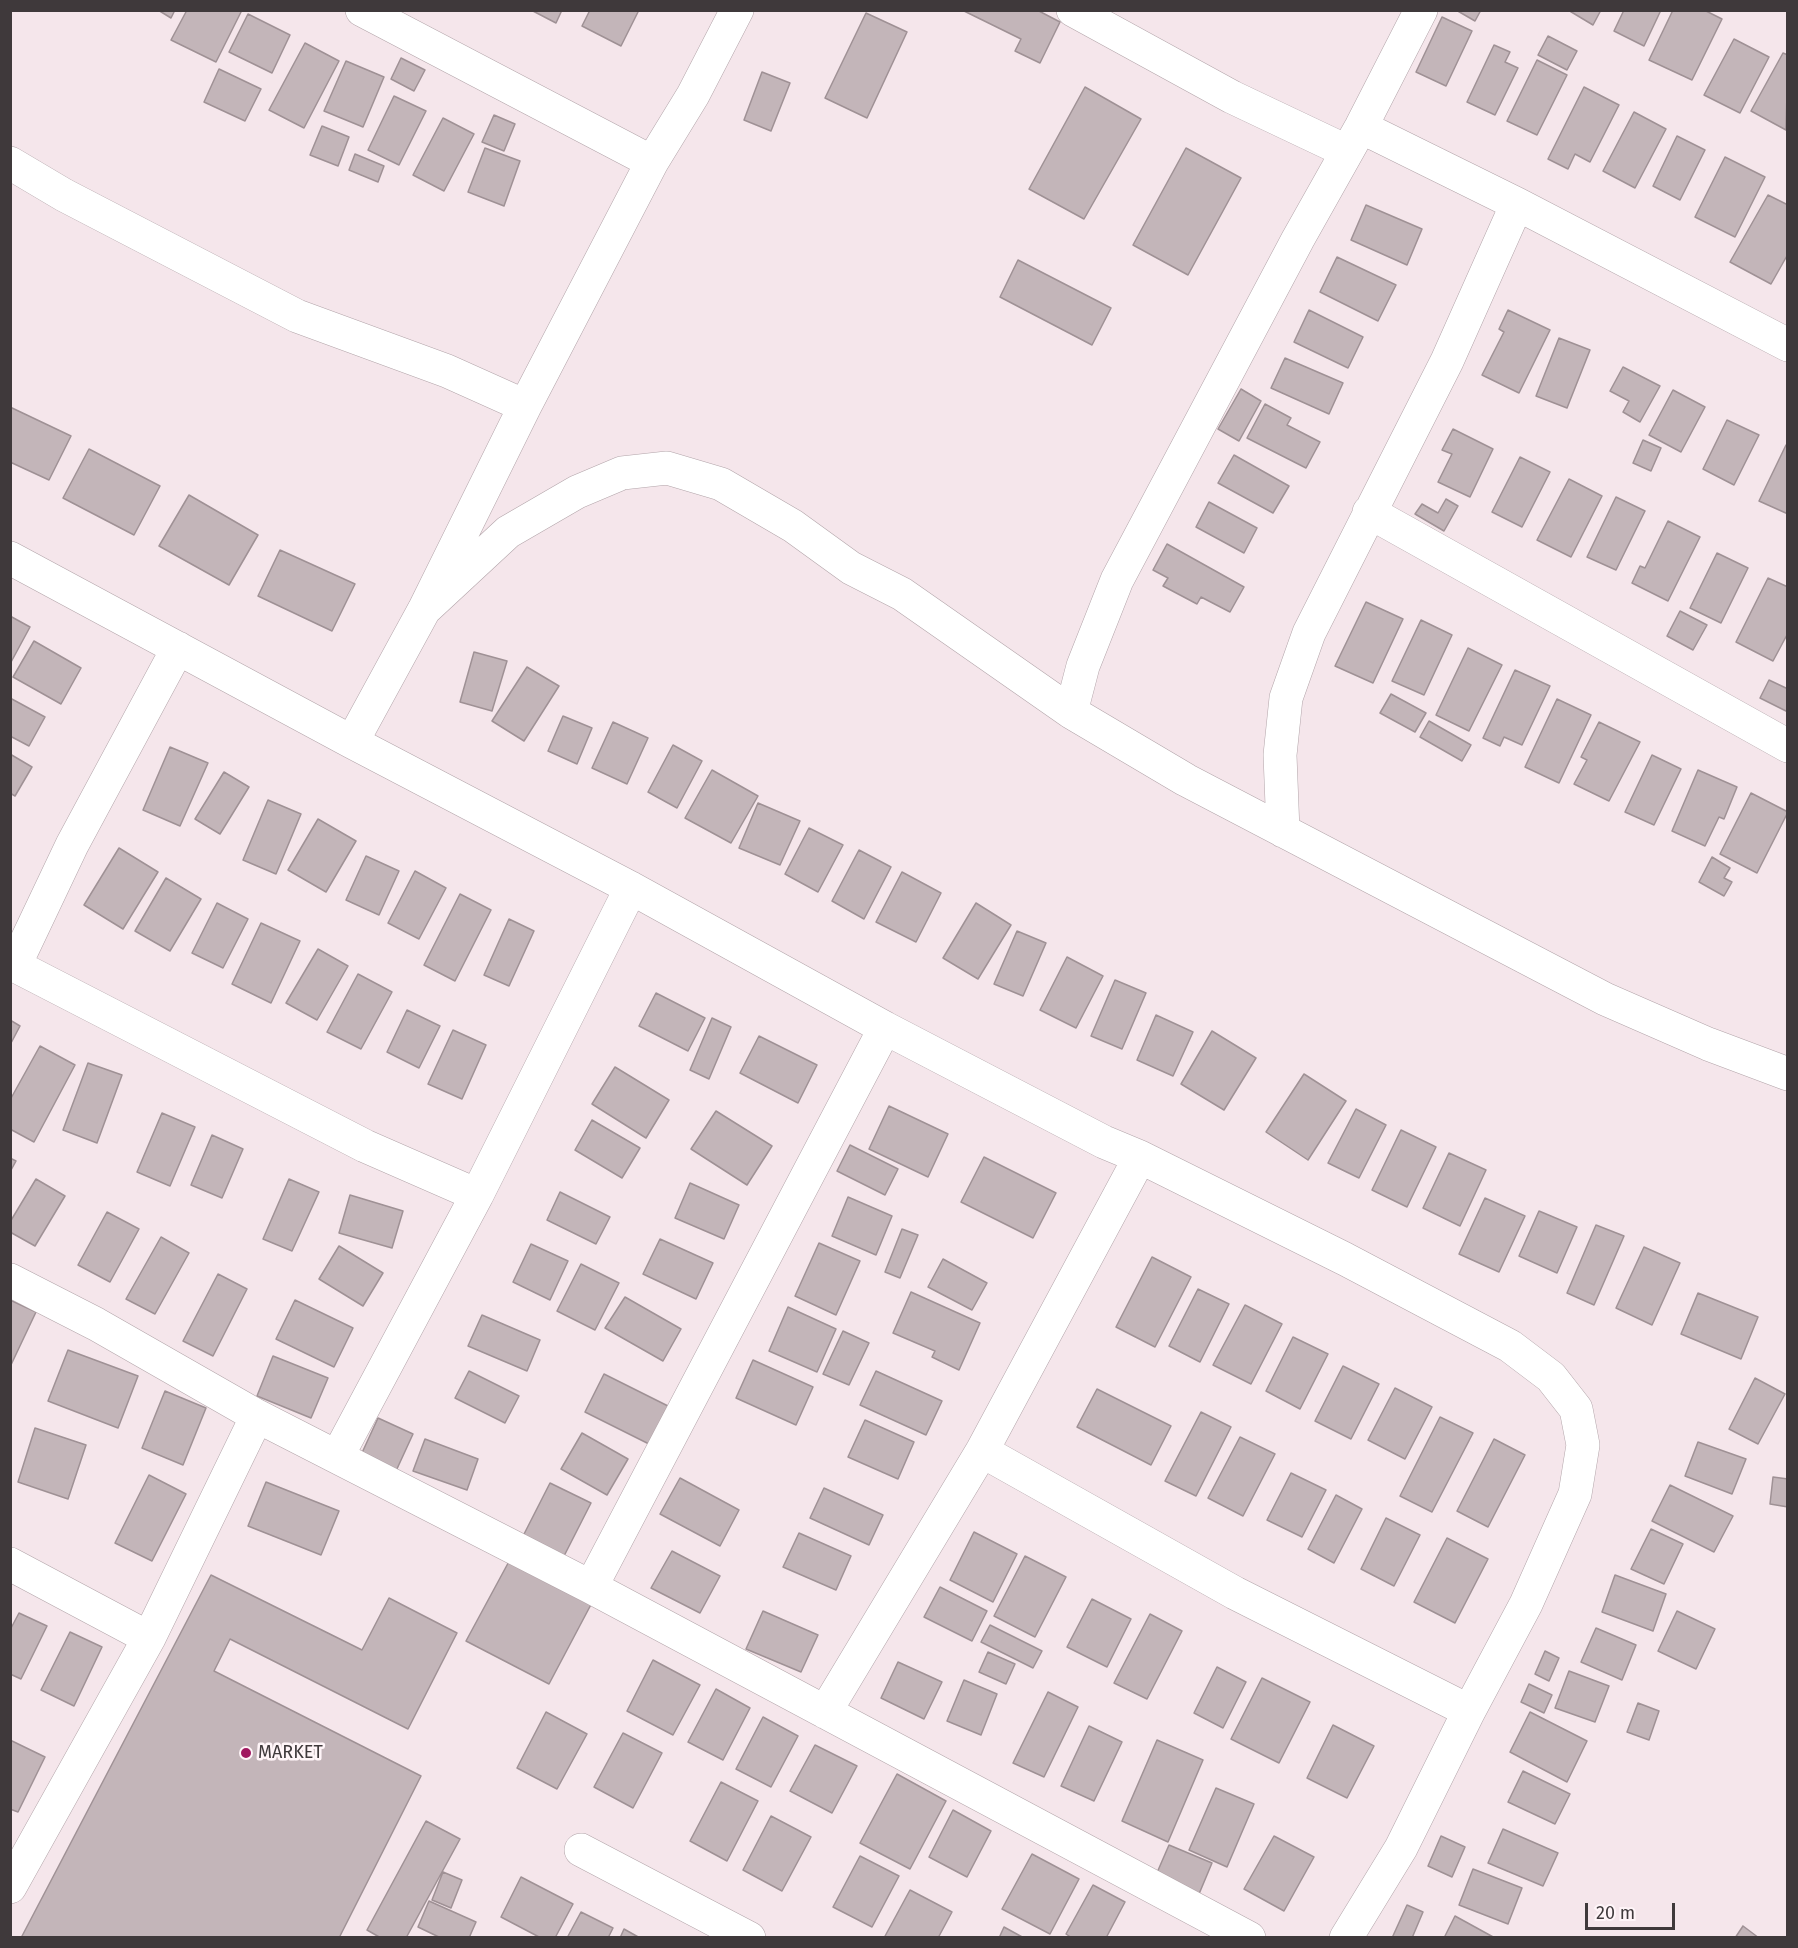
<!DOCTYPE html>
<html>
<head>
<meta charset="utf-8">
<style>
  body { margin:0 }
  #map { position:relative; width:1798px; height:1948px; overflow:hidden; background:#f5e6eb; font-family:"Fira Sans",sans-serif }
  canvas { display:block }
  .frame { position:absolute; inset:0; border:12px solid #3f393b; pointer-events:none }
  .scale { position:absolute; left:1585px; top:1903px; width:90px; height:27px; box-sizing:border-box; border:3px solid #3f393b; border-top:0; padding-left:8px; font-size:18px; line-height:21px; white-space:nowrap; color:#3f393b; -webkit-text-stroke:4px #fff5f8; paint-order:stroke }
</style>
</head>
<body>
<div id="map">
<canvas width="1798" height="1948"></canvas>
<div class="frame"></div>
<div class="scale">20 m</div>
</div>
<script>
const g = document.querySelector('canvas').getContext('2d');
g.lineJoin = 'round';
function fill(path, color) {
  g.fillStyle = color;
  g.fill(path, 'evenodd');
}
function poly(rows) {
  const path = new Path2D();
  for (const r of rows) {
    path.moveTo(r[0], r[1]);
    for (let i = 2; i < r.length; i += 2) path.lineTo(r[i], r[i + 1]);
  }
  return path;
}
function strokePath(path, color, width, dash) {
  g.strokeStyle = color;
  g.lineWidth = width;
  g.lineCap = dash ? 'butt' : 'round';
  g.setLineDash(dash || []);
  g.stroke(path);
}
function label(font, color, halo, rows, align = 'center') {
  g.font = font + ' "Fira Sans",sans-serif';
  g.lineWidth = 5;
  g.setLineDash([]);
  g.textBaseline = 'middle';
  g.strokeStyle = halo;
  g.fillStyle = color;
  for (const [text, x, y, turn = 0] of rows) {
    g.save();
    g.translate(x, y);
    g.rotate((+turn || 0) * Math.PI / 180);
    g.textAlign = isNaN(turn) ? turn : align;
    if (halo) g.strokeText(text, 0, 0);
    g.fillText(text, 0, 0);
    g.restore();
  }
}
const building = poly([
  [158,10,175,10,171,18,158,10],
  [187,10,242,10,216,62,171,40,187,10],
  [531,10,562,10,556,23,531,10],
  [590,10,639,10,621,46,582,26,590,10],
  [962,10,1037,10,1060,22,1040,63,1015,51,1021,39,962,10],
  [1456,10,1481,10,1475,21,1456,10],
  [1568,10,1601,10,1593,25,1568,10],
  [1624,10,1661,10,1644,46,1614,31,1624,10],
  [1673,10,1704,10,1722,19,1692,80,1649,60,1673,10],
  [866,13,907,32,867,118,825,98,866,13],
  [248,14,290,35,272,73,229,52,248,14],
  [1442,17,1472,31,1446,86,1416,72,1442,17],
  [1548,36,1577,51,1567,70,1538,55,1548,36],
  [1734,39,1769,57,1740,113,1704,95,1734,39],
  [305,43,339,61,304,128,269,110,305,43],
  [1494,45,1510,52,1505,62,1518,68,1495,115,1467,102,1494,45],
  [1783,53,1788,55,1786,130,1751,111,1783,53],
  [401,58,425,70,414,91,391,79,401,58],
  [1537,60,1567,75,1537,135,1507,121,1537,60],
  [346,61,384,77,363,127,324,111,346,61],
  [219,69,261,89,245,121,204,102,219,69],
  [762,72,790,83,771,131,744,120,762,72],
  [1085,87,1141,119,1084,219,1029,189,1085,87],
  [1584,87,1619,105,1590,162,1575,154,1568,169,1548,159,1584,87],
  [394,96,426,111,399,165,368,150,394,96],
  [1634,112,1666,129,1635,188,1603,171,1634,112],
  [494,115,515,124,504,151,482,142,494,115],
  [443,118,474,134,444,191,413,175,443,118],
  [322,126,349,137,338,166,310,155,322,126],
  [1677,136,1705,150,1680,200,1653,186,1677,136],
  [485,148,520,161,504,206,468,192,485,148],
  [1186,148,1241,178,1188,275,1133,245,1186,148],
  [355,154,384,166,378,182,349,170,355,154],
  [1725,157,1765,177,1735,237,1695,217,1725,157],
  [1768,195,1788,205,1788,254,1771,284,1730,262,1768,195],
  [1366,205,1422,229,1407,265,1351,240,1366,205],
  [1337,257,1396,285,1378,321,1320,292,1337,257],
  [1018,260,1111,308,1092,345,1000,297,1018,260],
  [1309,310,1363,337,1348,368,1294,342,1309,310],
  [1508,310,1550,330,1519,393,1482,375,1504,332,1499,329,1508,310],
  [1559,338,1590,350,1567,408,1536,396,1559,338],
  [1285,358,1343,383,1329,414,1271,388,1285,358],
  [1623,367,1660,386,1640,422,1623,412,1629,401,1610,391,1623,367],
  [1241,389,1261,401,1239,441,1218,429,1241,389],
  [1673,390,1705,407,1681,452,1649,435,1673,390],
  [1265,404,1291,418,1287,425,1320,442,1306,468,1247,438,1265,404],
  [10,407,71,436,49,480,10,462,10,407],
  [1727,420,1759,435,1734,485,1703,469,1727,420],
  [1453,429,1493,449,1470,497,1438,482,1452,454,1442,450,1453,429],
  [1643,440,1661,448,1651,471,1633,463,1643,440],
  [1786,445,1788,445,1788,514,1759,501,1786,445],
  [89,449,160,486,134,535,63,498,89,449],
  [1234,455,1289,486,1273,513,1218,483,1234,455],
  [1520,457,1550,472,1522,527,1492,512,1520,457],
  [1569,479,1602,496,1571,557,1537,540,1569,479],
  [189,495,258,535,229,585,159,546,189,495],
  [1616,497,1645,511,1616,570,1587,557,1616,497],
  [1446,499,1458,506,1444,531,1415,514,1422,504,1438,513,1446,499],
  [1209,502,1257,528,1244,553,1196,527,1209,502],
  [1668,521,1700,537,1668,601,1632,583,1640,566,1645,568,1668,521],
  [1167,544,1244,587,1230,612,1201,597,1197,604,1163,586,1168,578,1153,570,1167,544],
  [280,550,355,584,332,631,258,596,280,550],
  [1717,553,1748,568,1721,623,1690,608,1717,553],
  [1768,578,1788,587,1788,633,1773,661,1736,642,1768,578],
  [1366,602,1403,619,1373,683,1335,666,1366,602],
  [1680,611,1707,625,1693,650,1667,636,1680,611],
  [10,616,30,627,10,664,10,616],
  [1421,620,1452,635,1424,695,1392,681,1421,620],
  [34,641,81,668,61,704,13,677,34,641],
  [1468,648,1502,665,1469,731,1436,715,1468,648],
  [474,652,507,661,492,711,460,702,474,652],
  [527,667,559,686,524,741,492,721,527,667],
  [1515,670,1550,686,1522,745,1504,737,1500,746,1483,738,1515,670],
  [1769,680,1788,689,1788,712,1760,698,1769,680],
  [1391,694,1426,713,1415,732,1380,713,1391,694],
  [10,698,45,717,29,746,10,736,10,698],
  [1557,699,1591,715,1559,783,1525,767,1557,699],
  [563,716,592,728,577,764,548,751,563,716],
  [1429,721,1471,745,1462,761,1420,737,1429,721],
  [613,722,648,738,627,784,592,768,613,722],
  [1599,722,1640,742,1609,801,1574,784,1587,760,1581,757,1599,722],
  [673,745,702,761,677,808,648,792,673,745],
  [170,747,208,763,180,826,143,810,170,747],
  [10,754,32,767,15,796,10,793,10,754],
  [1652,755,1681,769,1654,825,1625,812,1652,755],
  [712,770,758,796,731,843,685,818,712,770],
  [1698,770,1737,787,1724,819,1719,817,1705,846,1672,831,1698,770],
  [224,772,249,787,220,834,195,819,224,772],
  [1751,793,1788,812,1757,873,1720,854,1751,793],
  [268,800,301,814,276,874,243,860,268,800],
  [758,803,800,821,780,865,739,848,758,803],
  [318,819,356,841,326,892,288,870,318,819],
  [809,828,843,845,818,892,785,874,809,828],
  [119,848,158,872,123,929,84,905,119,848],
  [859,850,891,867,864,919,832,901,859,850],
  [366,856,399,871,379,915,346,900,366,856],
  [1712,857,1730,868,1724,878,1732,882,1724,896,1699,882,1712,857],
  [415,871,446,888,419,939,388,923,415,871],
  [902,872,941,893,916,942,876,922,902,872],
  [166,878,201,899,170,951,135,931,166,878],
  [460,894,491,910,455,981,424,965,460,894],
  [217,903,248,919,223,968,192,953,217,903],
  [976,903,1011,925,978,979,943,958,976,903],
  [509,919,534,931,509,986,484,975,509,919],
  [261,923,300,941,271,1003,232,984,261,923],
  [1017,931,1046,943,1023,996,994,984,1017,931],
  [318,949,348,966,317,1020,286,1003,318,949],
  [1067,957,1103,976,1076,1028,1040,1010,1067,957],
  [358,974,392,992,361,1049,327,1032,358,974],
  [1115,980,1146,993,1122,1049,1091,1036,1115,980],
  [656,993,705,1018,688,1051,639,1026,656,993],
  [407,1010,440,1026,419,1068,387,1052,407,1010],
  [1156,1015,1193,1032,1173,1076,1137,1060,1156,1015],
  [712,1018,731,1027,709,1079,690,1070,712,1018],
  [10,1020,20,1026,10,1045,10,1020],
  [453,1030,486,1045,462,1099,428,1084,453,1030],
  [1212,1031,1256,1058,1224,1110,1181,1084,1212,1031],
  [759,1036,817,1065,798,1103,740,1073,759,1036],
  [40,1046,75,1065,34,1142,10,1129,10,1100,40,1046],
  [88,1063,122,1075,97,1143,63,1130,88,1063],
  [615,1067,669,1100,646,1138,592,1104,615,1067],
  [1304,1074,1346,1101,1308,1160,1266,1132,1304,1074],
  [889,1106,948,1134,928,1177,869,1149,889,1106],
  [1356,1109,1386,1125,1359,1178,1328,1163,1356,1109],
  [716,1111,772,1146,747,1185,691,1149,716,1111],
  [162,1113,195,1127,170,1186,137,1172,162,1113],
  [592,1120,640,1148,622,1178,575,1150,592,1120],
  [1401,1130,1436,1147,1407,1207,1372,1190,1401,1130],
  [212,1135,243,1149,222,1198,191,1185,212,1135],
  [850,1145,898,1169,885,1195,837,1171,850,1145],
  [1449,1153,1486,1170,1460,1226,1423,1208,1449,1153],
  [984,1157,1056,1193,1033,1238,961,1202,984,1157],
  [10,1158,16,1161,10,1172,10,1158],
  [36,1179,65,1196,35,1246,10,1232,10,1222,36,1179],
  [289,1179,319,1192,292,1251,263,1239,289,1179],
  [690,1183,739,1205,724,1239,675,1218,690,1183],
  [560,1192,610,1217,596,1244,547,1220,560,1192],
  [350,1195,403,1211,392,1248,339,1233,350,1195],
  [848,1197,892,1216,876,1255,832,1236,848,1197],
  [1485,1198,1525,1216,1499,1272,1459,1254,1485,1198],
  [1539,1211,1577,1227,1557,1273,1519,1256,1539,1211],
  [107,1212,139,1229,110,1282,78,1265,107,1212],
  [1596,1225,1624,1236,1594,1305,1567,1293,1596,1225],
  [902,1229,918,1235,900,1278,885,1272,902,1229],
  [161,1237,189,1253,155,1314,126,1299,161,1237],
  [660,1239,713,1263,696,1299,643,1274,660,1239],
  [819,1243,860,1261,836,1315,795,1296,819,1243],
  [531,1244,568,1261,550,1300,513,1282,531,1244],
  [339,1246,383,1273,363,1306,319,1279,339,1246],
  [1644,1247,1680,1263,1652,1325,1616,1308,1644,1247],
  [1152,1257,1191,1277,1155,1347,1116,1327,1152,1257],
  [943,1259,987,1283,972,1310,928,1287,943,1259],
  [581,1264,619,1283,595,1330,557,1311,581,1264],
  [218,1274,247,1289,213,1356,183,1341,218,1274],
  [1198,1289,1229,1304,1200,1362,1169,1346,1198,1289],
  [911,1292,980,1323,959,1370,932,1357,935,1351,893,1333,911,1292],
  [1698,1293,1758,1317,1741,1359,1681,1334,1698,1293],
  [625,1297,681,1329,663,1361,605,1328,625,1297],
  [10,1300,36,1312,10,1367,10,1300],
  [295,1300,353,1328,334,1367,276,1339,295,1300],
  [1245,1305,1282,1324,1251,1384,1213,1365,1245,1305],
  [788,1307,836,1329,817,1372,769,1351,788,1307],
  [482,1315,540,1340,527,1371,468,1346,482,1315],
  [843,1331,869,1343,849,1385,823,1374,843,1331],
  [1293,1337,1328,1354,1300,1409,1266,1391,1293,1337],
  [68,1350,138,1376,118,1428,48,1401,68,1350],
  [273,1356,328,1378,311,1418,257,1396,273,1356],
  [753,1360,813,1387,796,1425,736,1398,753,1360],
  [1343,1366,1379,1384,1351,1439,1315,1421,1343,1366],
  [469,1371,519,1396,505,1423,455,1398,469,1371],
  [876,1371,942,1401,926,1435,860,1405,876,1371],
  [604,1374,668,1406,649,1444,585,1412,604,1374],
  [1755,1378,1785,1394,1758,1444,1729,1429,1755,1378],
  [1395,1388,1432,1407,1405,1459,1368,1440,1395,1388],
  [1097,1389,1171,1426,1151,1465,1077,1427,1097,1389],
  [165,1391,206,1408,183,1465,142,1448,165,1391],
  [1201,1412,1231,1427,1196,1496,1165,1481,1201,1412],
  [1440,1417,1473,1433,1432,1512,1400,1496,1440,1417],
  [378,1418,413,1434,396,1471,361,1455,378,1418],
  [865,1420,914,1442,898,1479,848,1457,865,1420],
  [35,1428,86,1445,68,1499,18,1482,35,1428],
  [582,1433,628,1459,607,1495,561,1469,582,1433],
  [1240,1437,1275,1454,1243,1516,1208,1498,1240,1437],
  [425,1439,478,1459,467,1490,413,1471,425,1439],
  [1494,1439,1525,1455,1488,1527,1457,1511,1494,1439],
  [1698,1442,1746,1459,1732,1494,1685,1476,1698,1442],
  [1291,1473,1326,1490,1302,1537,1267,1520,1291,1473],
  [149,1475,186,1494,152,1561,115,1543,149,1475],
  [1773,1477,1788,1479,1788,1507,1770,1504,1773,1477],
  [680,1478,739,1510,720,1546,660,1514,680,1478],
  [266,1482,339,1511,321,1555,248,1526,266,1482],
  [550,1483,591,1503,562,1560,521,1540,550,1483],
  [1670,1485,1733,1516,1714,1552,1652,1521,1670,1485],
  [824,1488,883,1515,869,1545,810,1518,824,1488],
  [1336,1495,1362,1509,1334,1563,1308,1549,1336,1495],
  [1386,1518,1420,1535,1394,1586,1361,1569,1386,1518],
  [1651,1529,1683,1544,1664,1584,1631,1569,1651,1529],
  [974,1532,1017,1554,993,1602,950,1580,974,1532],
  [799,1533,851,1556,836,1590,783,1567,799,1533],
  [1447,1538,1488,1559,1455,1623,1414,1602,1447,1538],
  [672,1551,720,1576,700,1613,651,1588,672,1551],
  [513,1554,595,1597,549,1684,466,1641,513,1554],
  [1025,1556,1066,1577,1035,1637,994,1616,1025,1556],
  [211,1575,362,1650,389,1598,457,1633,408,1729,230,1639,214,1671,421,1776,339,1938,21,1938,211,1575],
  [1615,1575,1666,1594,1653,1631,1602,1612,1615,1575],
  [940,1587,987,1611,972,1641,924,1617,940,1587],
  [1092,1599,1131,1619,1107,1667,1067,1647,1092,1599],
  [763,1611,818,1635,801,1672,746,1649,763,1611],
  [1677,1611,1715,1629,1696,1669,1658,1651,1677,1611],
  [19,1613,47,1626,21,1679,10,1674,10,1630,19,1613],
  [1150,1614,1182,1631,1147,1699,1114,1683,1150,1614],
  [990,1625,1042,1651,1033,1668,981,1642,990,1625],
  [1596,1628,1636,1645,1622,1680,1581,1662,1596,1628],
  [70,1632,102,1647,74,1706,41,1690,70,1632],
  [1545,1651,1559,1658,1549,1681,1535,1674,1545,1651],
  [988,1652,1015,1664,1006,1684,979,1672,988,1652],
  [653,1660,700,1685,673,1735,627,1711,653,1660],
  [898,1662,942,1682,924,1719,881,1698,898,1662],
  [1217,1667,1246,1682,1223,1728,1194,1713,1217,1667],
  [1569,1671,1609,1686,1595,1722,1555,1708,1569,1671],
  [1262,1678,1310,1702,1279,1763,1231,1739,1262,1678],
  [964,1680,997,1694,981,1735,947,1721,964,1680],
  [1529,1684,1552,1695,1544,1713,1521,1702,1529,1684],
  [716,1689,750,1708,723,1760,688,1742,716,1689],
  [1048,1692,1078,1707,1044,1777,1013,1763,1048,1692],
  [1638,1703,1659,1711,1649,1740,1627,1732,1638,1703],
  [546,1712,587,1734,557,1789,517,1768,546,1712],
  [1530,1712,1587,1741,1567,1782,1510,1752,1530,1712],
  [763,1717,798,1736,771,1787,736,1769,763,1717],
  [1333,1725,1374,1746,1347,1798,1307,1778,1333,1725],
  [1089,1726,1122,1742,1094,1801,1061,1786,1089,1726],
  [623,1733,662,1753,633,1808,594,1787,623,1733],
  [10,1740,45,1757,18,1812,10,1809,10,1740],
  [1157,1740,1203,1760,1168,1842,1122,1821,1157,1740],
  [815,1745,857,1766,832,1813,790,1791,815,1745],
  [1523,1771,1570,1794,1555,1824,1508,1802,1523,1771],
  [897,1774,946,1801,910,1869,860,1843,897,1774],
  [721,1782,758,1801,727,1861,690,1841,721,1782],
  [1216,1788,1254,1804,1227,1867,1189,1850,1216,1788],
  [953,1810,991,1831,967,1877,929,1857,953,1810],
  [771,1816,811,1837,782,1891,743,1870,771,1816],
  [426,1821,460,1839,406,1938,381,1938,367,1930,426,1821],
  [1503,1829,1558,1853,1543,1886,1488,1863,1503,1829],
  [1274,1836,1314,1857,1284,1911,1244,1889,1274,1836],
  [1441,1836,1465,1847,1452,1877,1428,1866,1441,1836],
  [1169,1845,1212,1863,1199,1894,1156,1875,1169,1845],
  [1032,1854,1079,1879,1050,1934,1002,1909,1032,1854],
  [860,1856,899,1876,872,1927,833,1907,860,1856],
  [1473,1869,1522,1888,1508,1924,1459,1905,1473,1869],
  [443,1872,462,1880,451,1908,432,1900,443,1872],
  [521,1877,573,1904,555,1938,541,1938,501,1917,521,1877],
  [1093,1885,1125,1902,1106,1938,1072,1938,1066,1934,1093,1885],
  [910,1890,952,1912,938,1938,884,1938,910,1890],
  [429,1901,476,1922,469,1938,441,1938,418,1927,429,1901],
  [1407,1905,1423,1912,1412,1938,1392,1938,1407,1905],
  [581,1912,613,1928,608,1938,567,1938,581,1912],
  [1455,1916,1495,1938,1444,1938,1455,1916],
  [1743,1926,1759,1938,1735,1938,1743,1926],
  [1004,1927,1024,1938,999,1938,1004,1927],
  [624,1929,640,1938,620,1938,624,1929]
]);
fill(building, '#c3b5b9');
strokePath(building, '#9f9195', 1.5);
const minor = poly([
  [362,10,652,162],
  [1073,10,1232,97,1346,151],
  [1361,127,1517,204,1788,345],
  [10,163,64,195,297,316,447,371,525,406],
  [1369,512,1788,746],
  [10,558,352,742,631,888,885,1028,1104,1142,1140,1157,1345,1259,1510,1346,1551,1377,1576,1409,1583,1445,1575,1494,1526,1604,1469,1711,1401,1848,1346,1938],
  [424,610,508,532,577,492,622,473,667,468,721,484,793,526,851,568,902,594,1071,712,1186,780,1605,999,1708,1044,1788,1074],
  [1071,712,1083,666,1117,580,1298,239,1361,127,1421,10],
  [352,742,424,610,525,406,652,162,693,95,737,10],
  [1283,831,1280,755,1286,698,1309,633,1447,361,1517,204],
  [10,963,365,1146,477,1195],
  [15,965,72,845,178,648],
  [10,1280,96,1324,257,1416,591,1587,1249,1938],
  [982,1451,1235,1593,1469,1711],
  [337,1457,477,1195,631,888],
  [10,1564,149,1638],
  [591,1587,885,1028],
  [825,1712,982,1451,1140,1157],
  [581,1850,749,1938],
  [10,1887,149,1638,257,1416]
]);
strokePath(minor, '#b2a4a9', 34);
strokePath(minor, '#fff', 33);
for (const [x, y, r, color] of [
  [246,1753,6,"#a1165f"]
]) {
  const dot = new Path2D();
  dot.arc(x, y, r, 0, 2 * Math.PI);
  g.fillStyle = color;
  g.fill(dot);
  strokePath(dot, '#fff5f8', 2);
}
label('18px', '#3f393b', '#fff5f8', [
  ["MARKET",258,1753]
], 'left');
</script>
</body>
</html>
